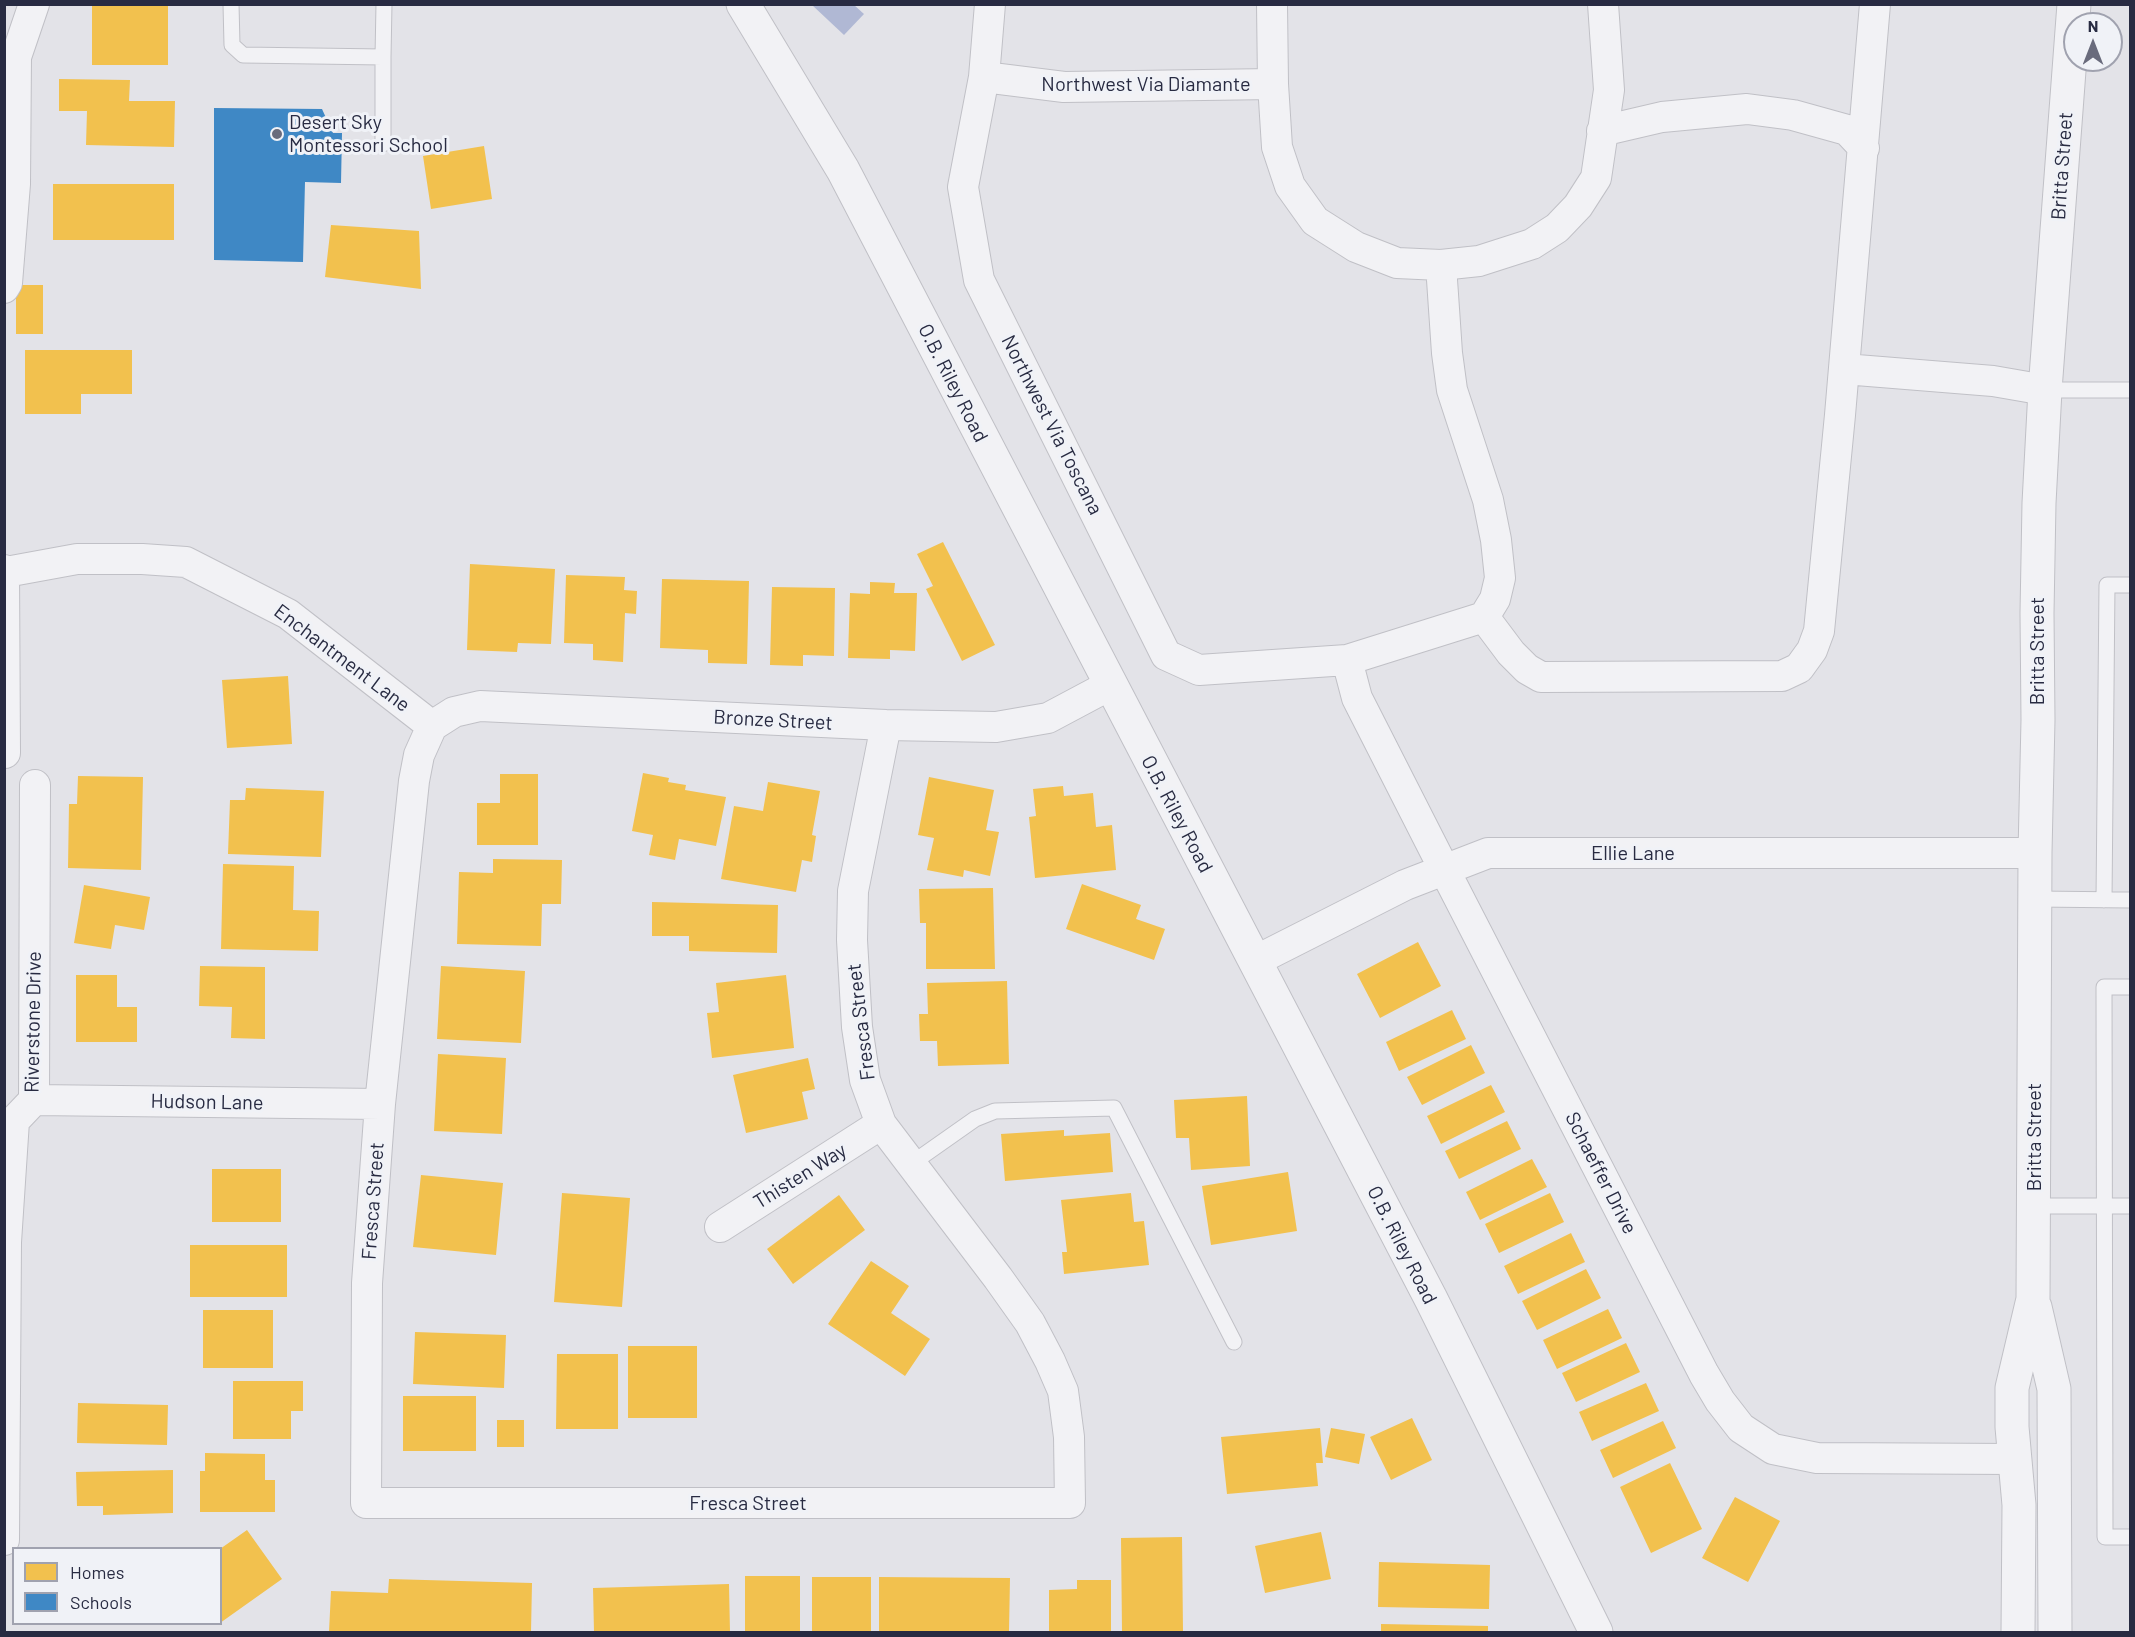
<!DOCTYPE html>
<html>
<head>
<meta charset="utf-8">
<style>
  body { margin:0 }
  #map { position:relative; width:2135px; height:1637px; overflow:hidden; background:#e3e3e8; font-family:Barlow,sans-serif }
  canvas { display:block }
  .frame { position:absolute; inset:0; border:6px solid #282b42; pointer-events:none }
  .legend { position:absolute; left:12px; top:1547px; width:210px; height:78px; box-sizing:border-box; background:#f0f2f7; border:2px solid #a0a2af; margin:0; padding:8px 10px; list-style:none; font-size:18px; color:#282b42 }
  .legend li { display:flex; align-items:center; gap:12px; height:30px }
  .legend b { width:30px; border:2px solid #a0a2af }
  .north { position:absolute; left:2063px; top:12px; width:60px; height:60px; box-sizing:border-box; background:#f0f2f7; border:2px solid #a0a2af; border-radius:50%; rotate:0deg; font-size:16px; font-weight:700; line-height:24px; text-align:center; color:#282b42 }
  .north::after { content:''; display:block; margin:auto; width:21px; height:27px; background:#696b7c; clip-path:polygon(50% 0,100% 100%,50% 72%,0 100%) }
</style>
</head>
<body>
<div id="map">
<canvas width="2135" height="1637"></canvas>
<div class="frame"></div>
<ul class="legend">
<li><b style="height:16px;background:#f2c14e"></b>Homes</li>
<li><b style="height:16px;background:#3f88c5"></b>Schools</li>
</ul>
<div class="north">N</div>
</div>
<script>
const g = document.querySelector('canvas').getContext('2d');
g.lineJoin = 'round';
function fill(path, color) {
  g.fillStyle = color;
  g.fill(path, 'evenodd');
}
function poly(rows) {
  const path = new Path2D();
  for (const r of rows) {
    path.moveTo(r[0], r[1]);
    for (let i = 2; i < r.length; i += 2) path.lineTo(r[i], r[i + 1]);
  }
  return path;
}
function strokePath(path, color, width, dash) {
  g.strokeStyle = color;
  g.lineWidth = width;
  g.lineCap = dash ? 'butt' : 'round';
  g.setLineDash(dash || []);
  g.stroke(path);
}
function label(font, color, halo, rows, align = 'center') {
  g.font = font + ' Barlow,sans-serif';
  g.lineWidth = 6;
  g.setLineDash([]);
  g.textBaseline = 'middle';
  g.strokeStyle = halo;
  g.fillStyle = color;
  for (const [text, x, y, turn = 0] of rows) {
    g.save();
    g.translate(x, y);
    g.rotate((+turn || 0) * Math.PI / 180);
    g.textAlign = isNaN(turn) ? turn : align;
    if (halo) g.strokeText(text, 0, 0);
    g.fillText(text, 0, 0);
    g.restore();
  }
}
fill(poly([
  [812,5,854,5,864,14,844,35]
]), '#b0b8d4');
fill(poly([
  [92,4,168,4,168,65,92,65],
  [59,79,130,80,129,101,175,101,174,147,86,145,87,111,59,111],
  [484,146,492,199,431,209,423,156],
  [53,184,174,184,174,240,53,240],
  [331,225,419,231,421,289,325,277],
  [16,285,43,285,43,334,16,334],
  [25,350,132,350,132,394,81,394,81,414,25,414],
  [943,542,995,645,962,661,926,589,933,586,917,554],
  [470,564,555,569,551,644,518,643,517,652,467,650],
  [566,575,625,577,624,590,637,591,636,614,625,613,623,662,593,660,593,644,564,643],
  [662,579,749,581,747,664,708,663,708,650,660,648],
  [870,582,895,583,894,593,917,593,915,651,890,650,890,659,848,658,850,593,870,594],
  [772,587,835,588,834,656,803,655,803,666,770,665],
  [288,676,292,744,227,748,222,680],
  [643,773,669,778,668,782,686,785,685,790,726,797,716,846,679,839,675,860,649,855,653,835,632,831],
  [500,774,538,774,538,845,477,845,477,803,500,803],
  [78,776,143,777,141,870,68,868,69,804,77,804],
  [929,777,994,790,986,830,999,832,990,876,964,870,963,877,927,870,934,838,918,835],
  [768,782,820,791,812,835,816,836,812,862,802,860,796,892,721,879,734,806,763,811],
  [1063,786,1064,796,1093,793,1096,827,1112,825,1116,870,1035,878,1029,817,1036,816,1033,789],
  [246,788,324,791,321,857,228,854,230,800,245,800],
  [493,859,562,860,561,904,542,904,541,946,457,944,459,872,493,873],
  [223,864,294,866,293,910,319,911,318,951,221,949],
  [1082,884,1141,905,1136,919,1165,929,1154,960,1066,929],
  [84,885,150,897,144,930,115,925,111,949,74,943],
  [993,888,995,969,926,969,926,923,920,923,919,889],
  [652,902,778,905,777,953,689,951,689,936,652,936],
  [1418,942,1441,986,1380,1018,1357,974],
  [200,966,265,967,265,1039,231,1038,232,1007,199,1006],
  [441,966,525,971,521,1043,437,1039],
  [76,975,117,975,117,1007,137,1007,137,1042,76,1042],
  [786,975,794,1048,712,1058,707,1013,719,1012,716,983],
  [1007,981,1009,1064,938,1066,937,1041,920,1041,919,1014,928,1014,927,983],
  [1452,1010,1466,1039,1399,1071,1386,1042],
  [1471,1045,1485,1073,1422,1105,1407,1077],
  [438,1054,506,1058,502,1134,434,1131],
  [808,1058,815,1089,802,1092,808,1119,746,1133,733,1075],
  [1491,1085,1505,1112,1441,1144,1427,1116],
  [1247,1096,1250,1166,1191,1170,1189,1138,1176,1138,1174,1100],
  [1507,1121,1521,1149,1459,1179,1445,1151],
  [1064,1130,1064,1136,1110,1133,1113,1172,1005,1181,1001,1134],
  [1532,1159,1547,1187,1480,1220,1466,1192],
  [212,1169,281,1169,281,1222,212,1222],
  [1288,1172,1297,1231,1211,1245,1202,1186],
  [421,1175,503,1183,496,1255,413,1247],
  [562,1193,630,1198,622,1307,554,1302],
  [1131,1193,1134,1222,1144,1221,1149,1265,1064,1274,1062,1252,1067,1252,1061,1200],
  [1550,1193,1564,1222,1499,1253,1485,1224],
  [839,1195,865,1230,793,1284,767,1249],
  [1571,1233,1585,1262,1518,1294,1504,1266],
  [190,1245,287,1245,287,1297,190,1297],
  [871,1261,909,1286,891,1313,930,1339,905,1376,828,1324],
  [1586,1269,1601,1298,1537,1330,1522,1301],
  [1608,1309,1622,1338,1557,1369,1543,1340],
  [203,1310,273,1310,273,1368,203,1368],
  [415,1332,506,1335,504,1388,413,1384],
  [1626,1343,1640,1372,1576,1402,1562,1373],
  [628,1346,697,1346,697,1418,628,1418],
  [557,1354,618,1354,618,1429,556,1429],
  [233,1381,303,1381,303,1411,291,1411,291,1439,233,1439],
  [1646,1383,1659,1411,1592,1441,1579,1412],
  [403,1396,476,1396,476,1451,403,1451],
  [78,1403,168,1405,167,1445,77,1443],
  [1412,1418,1432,1460,1391,1480,1370,1437],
  [497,1420,524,1420,524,1447,497,1447],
  [1663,1421,1676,1448,1613,1478,1600,1450],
  [1320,1428,1323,1463,1316,1463,1318,1486,1227,1494,1221,1437],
  [1331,1428,1365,1434,1359,1464,1325,1457],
  [205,1453,265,1454,265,1480,275,1480,275,1512,200,1512,200,1471,205,1471],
  [1670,1463,1702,1529,1651,1553,1620,1487],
  [173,1470,173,1513,103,1515,103,1506,77,1506,76,1472],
  [1735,1497,1780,1521,1748,1582,1702,1558],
  [247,1530,282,1579,220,1623,220,1549],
  [1321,1532,1331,1579,1265,1593,1255,1546],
  [1182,1537,1183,1632,1122,1632,1121,1538],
  [1379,1562,1490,1565,1489,1609,1378,1607],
  [745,1576,800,1576,800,1632,745,1632],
  [812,1577,871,1577,871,1632,812,1632],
  [879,1577,1010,1578,1009,1632,879,1632],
  [389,1579,532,1583,531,1632,329,1632,331,1591,388,1593],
  [1077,1580,1111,1580,1111,1632,1049,1632,1049,1590,1077,1589],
  [729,1584,730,1632,594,1632,593,1588],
  [1381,1624,1488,1626,1488,1632,1381,1632]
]), '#f2c14e');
fill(poly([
  [214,108,322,109,333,133,342,133,341,183,305,182,303,262,214,260]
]), '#3f88c5');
const service = poly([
  [231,4,232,45,243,55,383,57,384,4],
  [383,57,383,144],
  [2045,390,2130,390],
  [2035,899,2130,900],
  [2104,900,2107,585,2130,585],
  [2130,987,2104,987,2105,1537,2130,1537],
  [911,1164,975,1119,995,1111,1114,1108,1234,1342],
  [2034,1206,2130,1206]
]);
const minor = poly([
  [990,4,984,77,963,187,979,280,1166,655,1199,670,1347,660,1484,617,1495,599,1500,578,1496,540,1488,500,1452,390,1447,353,1441,265],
  [1272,4,1273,84,1277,147,1290,186,1315,221,1356,247,1397,263,1441,265,1479,261,1532,244,1557,228,1578,206,1596,178,1609,90,1603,4],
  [984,77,1064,87,1273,84],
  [1602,131,1662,117,1747,109,1793,115,1847,130,1864,148],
  [4,288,7,283,15,184,16,57,34,4],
  [1844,369,1993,381,2045,390],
  [4,570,5,753],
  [6,572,77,559,142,559,186,562,288,614,432,726],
  [1484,617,1511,653,1527,669,1541,677,1782,676,1799,668,1812,650,1819,631,1840,415,1875,4],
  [1347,660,1357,698,1444,869,1704,1374,1720,1401,1741,1428,1773,1449,1817,1458,2015,1459],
  [432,726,419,755,414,781,380,1104,367,1283,366,1503,1070,1503,1069,1437,1063,1391,1050,1361,1030,1323,998,1278,881,1124,865,1080,857,1027,852,940,853,891,886,725],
  [432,726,454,712,480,706,886,725,996,727,1048,718,1110,685],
  [1255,961,1405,885,1488,853,2035,853],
  [34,1100,380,1104],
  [720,1227,881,1124],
  [4,1540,6,1242,14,1121,34,1100,35,785]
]);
const tertiary = poly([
  [743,4,843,170,1431,1299,1596,1632],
  [2035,1307,2054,1389,2055,1632],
  [2018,1632,2019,1505,2012,1427,2012,1388,2033,1299,2035,853,2038,720,2037,613,2039,503,2045,390,2074,4]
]);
strokePath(service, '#c0c0c6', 17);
strokePath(minor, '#c0c0c6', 32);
strokePath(tertiary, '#c0c0c6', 35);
strokePath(service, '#f2f2f5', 15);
strokePath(minor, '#f2f2f5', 30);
strokePath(tertiary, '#f2f2f5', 33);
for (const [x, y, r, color] of [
  [277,134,6,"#696b7c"]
]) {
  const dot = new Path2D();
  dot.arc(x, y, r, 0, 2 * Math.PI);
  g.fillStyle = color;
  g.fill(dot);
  strokePath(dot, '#f0f2f7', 2);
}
label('20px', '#282b42', '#f0f2f7', [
  ["Northwest Via Diamante",1146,84],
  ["Britta Street",2062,166,-86],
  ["O.B. Riley Road",953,383,63],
  ["Northwest Via Toscana",1052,425,63],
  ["Britta Street",2037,651,-90],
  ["Enchantment Lane",342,658,37],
  ["Bronze Street",773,720,3],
  ["O.B. Riley Road",1177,814,62],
  ["Ellie Lane",1633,853],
  ["Riverstone Drive",33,1022,-89],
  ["Fresca Street",861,1022,-97],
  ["Hudson Lane",207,1102,1],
  ["Britta Street",2034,1137,-90],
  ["Schaeffer Drive",1601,1173,63],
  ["Thisten Way",800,1176,-32],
  ["Fresca Street",373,1201,-86],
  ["O.B. Riley Road",1402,1245,63],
  ["Fresca Street",748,1503]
]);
label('20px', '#282b42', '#f0f2f7', [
  ["Desert Sky",289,122],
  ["Montessori School",289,145]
], 'left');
</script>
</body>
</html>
